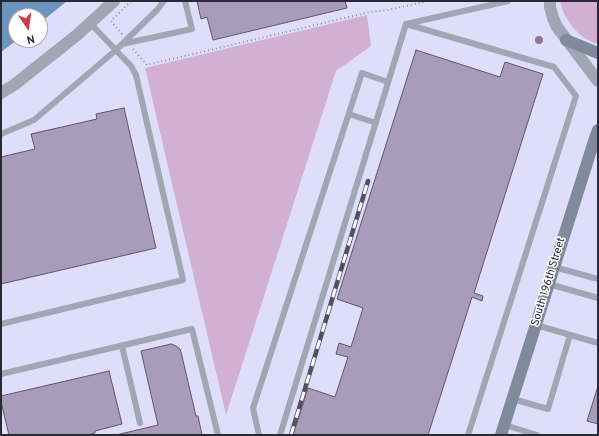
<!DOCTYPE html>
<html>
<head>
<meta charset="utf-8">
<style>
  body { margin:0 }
  #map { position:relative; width:599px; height:436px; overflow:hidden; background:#dfdefa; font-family:Overpass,sans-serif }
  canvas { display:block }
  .frame { position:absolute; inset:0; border:2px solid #292835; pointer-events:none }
  .north { position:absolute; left:8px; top:8px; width:40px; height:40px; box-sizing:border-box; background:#fff; border:1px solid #a9a9ae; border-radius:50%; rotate:167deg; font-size:11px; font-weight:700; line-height:16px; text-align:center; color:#292835 }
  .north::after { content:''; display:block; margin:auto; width:14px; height:18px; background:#cc3c47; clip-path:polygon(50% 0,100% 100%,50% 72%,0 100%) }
</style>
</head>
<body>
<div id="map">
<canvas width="599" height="436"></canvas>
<div class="frame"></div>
<div class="north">N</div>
</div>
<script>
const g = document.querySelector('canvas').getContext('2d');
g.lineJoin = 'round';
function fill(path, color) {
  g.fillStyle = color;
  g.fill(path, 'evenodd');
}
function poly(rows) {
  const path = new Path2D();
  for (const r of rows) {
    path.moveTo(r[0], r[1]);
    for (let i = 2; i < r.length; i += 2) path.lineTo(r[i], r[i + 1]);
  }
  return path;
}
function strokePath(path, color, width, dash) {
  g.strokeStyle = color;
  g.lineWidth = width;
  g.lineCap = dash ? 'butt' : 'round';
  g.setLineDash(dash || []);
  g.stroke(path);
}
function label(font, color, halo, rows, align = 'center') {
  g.font = font + ' Overpass,sans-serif';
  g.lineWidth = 3;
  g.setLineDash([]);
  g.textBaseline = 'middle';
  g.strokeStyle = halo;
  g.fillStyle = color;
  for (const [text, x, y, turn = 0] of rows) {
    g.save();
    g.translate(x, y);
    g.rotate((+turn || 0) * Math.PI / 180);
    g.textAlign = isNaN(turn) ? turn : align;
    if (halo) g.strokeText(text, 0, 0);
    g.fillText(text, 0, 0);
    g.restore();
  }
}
fill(poly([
  [560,1,598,1,598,43,594,43,583,37,574,29,564,14],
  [367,15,371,46,336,71,226,415,145,68]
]), '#d1b0d3');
fill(poly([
  [1,1,67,1,40,23,40,16,16,16,16,40,17,40,1,52]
]), '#6b93bb');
const building = poly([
  [197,1,345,1,347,8,213,40,207,17,201,19,197,1],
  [416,50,500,77,505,62,543,74,474,293,483,296,482,301,472,297,428,435,293,435,308,388,335,397,348,357,336,354,339,343,351,347,363,308,337,299,416,50],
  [124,108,156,248,1,284,1,157,35,149,31,134,97,119,96,114,124,108],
  [171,344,176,346,180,349,181,352,196,416,198,416,202,435,116,435,158,425,141,351,171,344],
  [109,371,122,424,95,431,95,433,87,435,9,435,1,402,1,396,109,371],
  [598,386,598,424,587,421,598,386]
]);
fill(building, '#a99bba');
strokePath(building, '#615470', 1);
strokePath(poly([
  [122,34,111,21,131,1],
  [133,49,147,65,370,12,388,10,428,1]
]), '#8c8ba0', 2, [1, 3]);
strokePath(poly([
  [122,44,192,29,185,1],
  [349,114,376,123],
  [1,134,34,120,116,50,157,10,164,1],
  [554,267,598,279],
  [549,284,598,298],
  [1,324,183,280,136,75,131,66,90,23],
  [536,325,598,343],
  [122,346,140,423],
  [1,374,192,329,218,435],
  [513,399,548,409,570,335],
  [505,425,537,435],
  [259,435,253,408,362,73,388,82],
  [280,435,406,24],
  [468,435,576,96,554,67,406,24,508,1]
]), '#a0a6b4', 6);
strokePath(poly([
  [550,1,550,7,553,18,557,27,598,81],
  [1,93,14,85,77,35,114,1]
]), '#a0a6b4', 12);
strokePath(poly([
  [566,40,598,53],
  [501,435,594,141,598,130]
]), '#81899d', 12);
const rail = poly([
  [291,435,368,181]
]);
strokePath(rail, '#525161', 4.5);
strokePath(rail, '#fff', 3, [9]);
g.fillStyle = '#90749e';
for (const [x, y] of [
  [539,40]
]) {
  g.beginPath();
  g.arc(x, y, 4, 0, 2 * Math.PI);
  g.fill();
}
label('11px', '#292835', '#fff', [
  ["South 196th Street",549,282,-73]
]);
</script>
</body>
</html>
